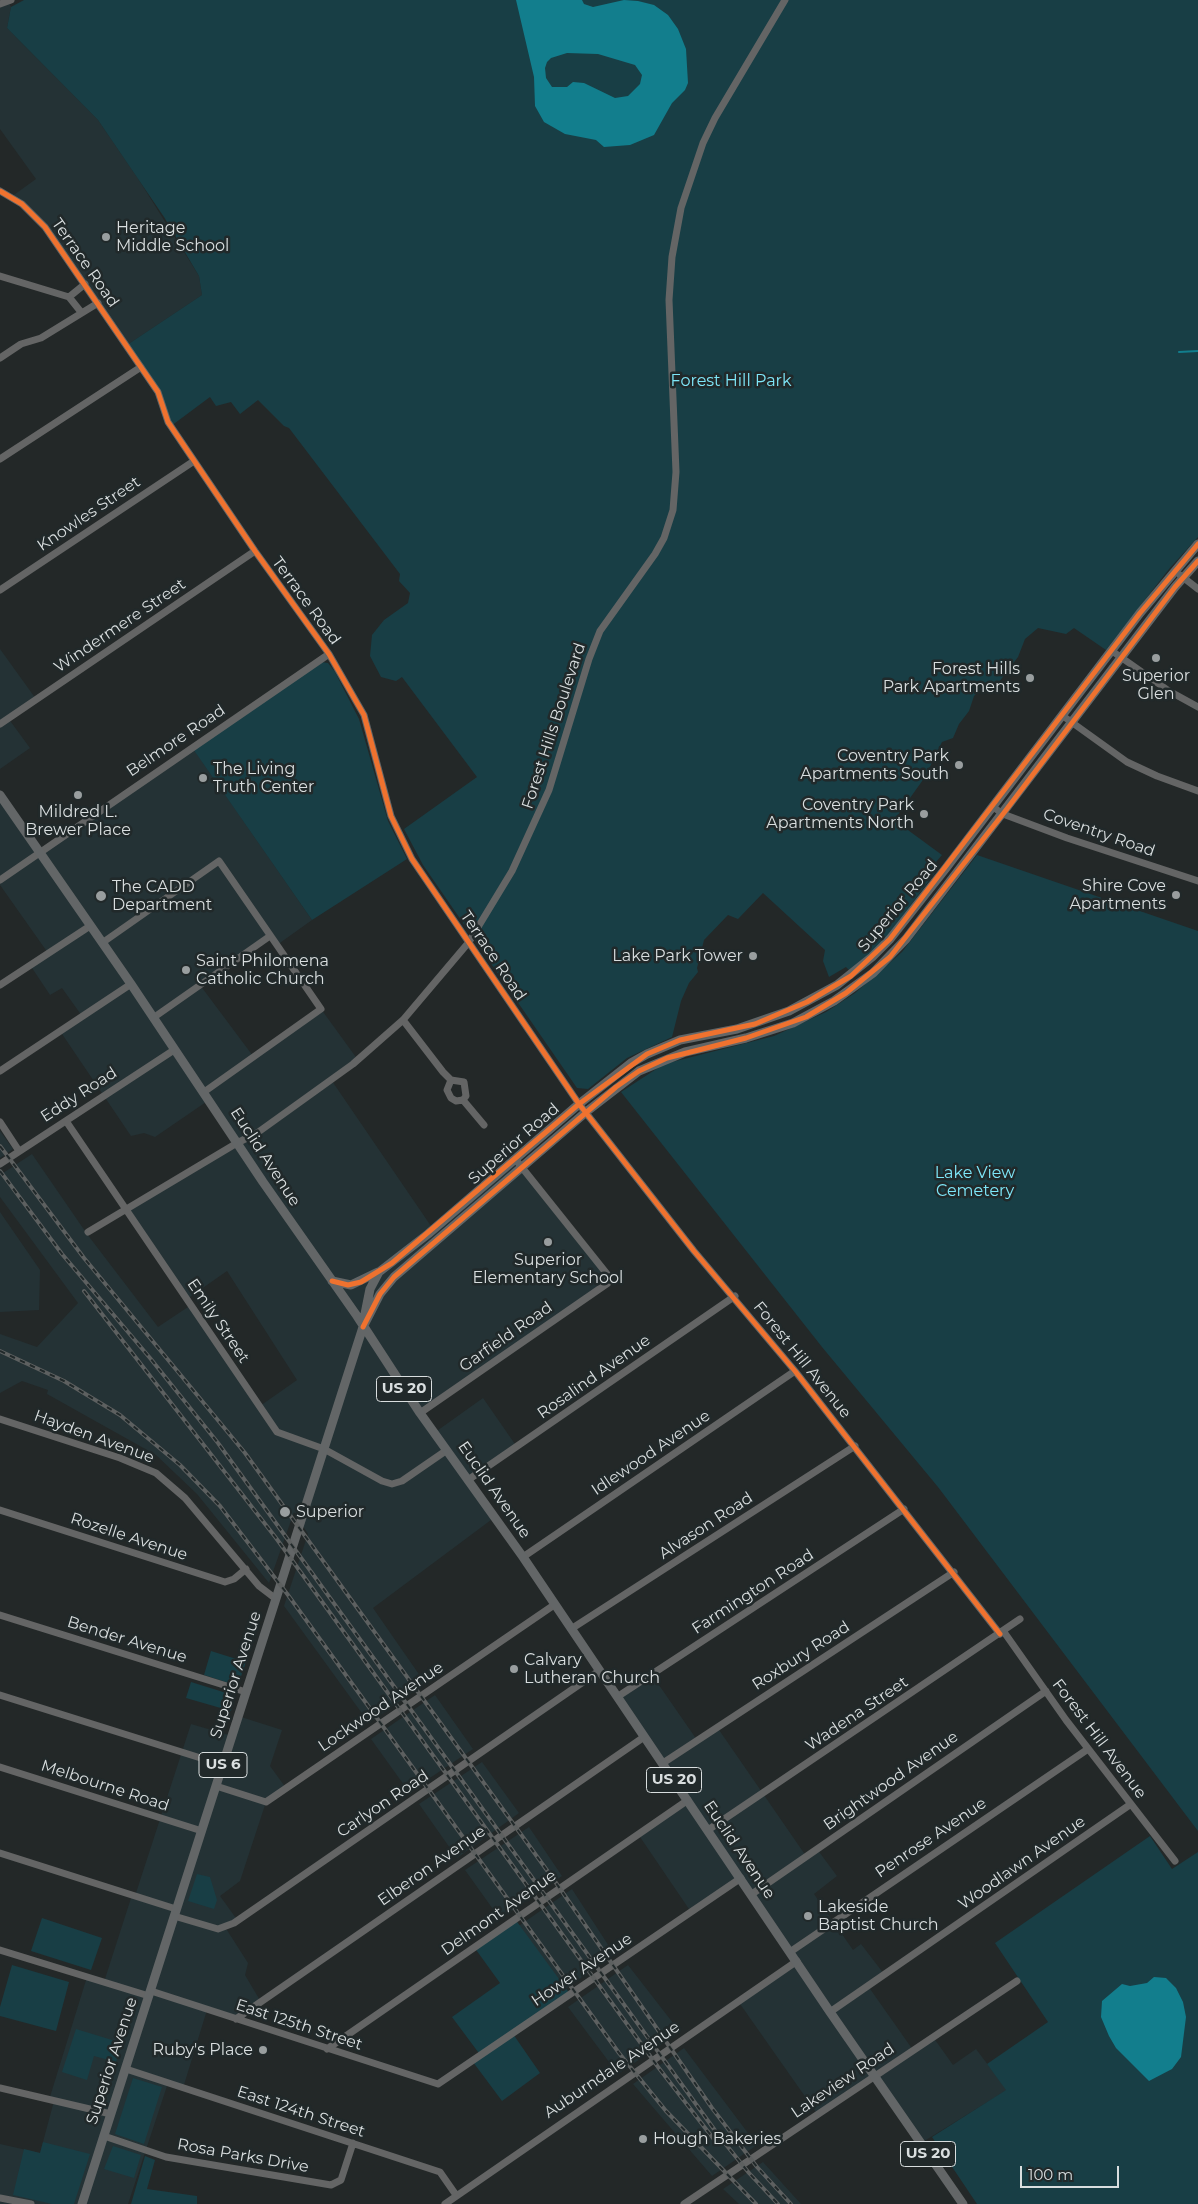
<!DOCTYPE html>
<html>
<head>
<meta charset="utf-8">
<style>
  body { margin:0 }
  #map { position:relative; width:1198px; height:2204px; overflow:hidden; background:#232828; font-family:Montserrat,sans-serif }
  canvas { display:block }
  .scale { position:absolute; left:1020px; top:2166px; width:99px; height:22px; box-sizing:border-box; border:2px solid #d9dedf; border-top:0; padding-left:6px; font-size:15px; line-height:18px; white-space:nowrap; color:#d9dedf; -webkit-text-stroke:4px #21292a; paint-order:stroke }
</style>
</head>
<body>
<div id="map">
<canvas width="1198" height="2204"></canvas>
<div class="scale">100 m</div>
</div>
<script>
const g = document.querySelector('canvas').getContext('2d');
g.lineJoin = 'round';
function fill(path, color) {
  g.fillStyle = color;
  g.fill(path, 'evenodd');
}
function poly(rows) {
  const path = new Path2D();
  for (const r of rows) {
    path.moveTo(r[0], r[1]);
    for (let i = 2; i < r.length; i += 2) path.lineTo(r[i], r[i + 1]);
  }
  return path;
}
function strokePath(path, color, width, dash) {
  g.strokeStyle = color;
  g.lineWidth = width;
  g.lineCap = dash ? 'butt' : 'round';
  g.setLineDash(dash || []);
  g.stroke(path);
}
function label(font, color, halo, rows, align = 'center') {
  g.font = font + ' Montserrat,sans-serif';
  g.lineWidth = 5;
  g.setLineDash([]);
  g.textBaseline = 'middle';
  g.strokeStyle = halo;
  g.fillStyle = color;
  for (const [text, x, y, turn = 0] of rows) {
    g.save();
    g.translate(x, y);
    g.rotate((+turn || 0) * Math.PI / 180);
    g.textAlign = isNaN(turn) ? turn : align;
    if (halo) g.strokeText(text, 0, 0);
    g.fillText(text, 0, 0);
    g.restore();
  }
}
fill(poly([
  [8,1,11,7,7,28,98,120,137,177,199,276,202,295,127,345,38,217,11,197,36,179,0,129,0,4],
  [0,649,36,699,8,718,30,748,0,769],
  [192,747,312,920,277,945,271,936,200,985,253,1056,321,1009,358,1060,332,1081,433,1229,516,1160,609,1279,420,1413,434,1433,483,1398,517,1447,469,1480,495,1517,373,1608,425,1683,369,1723,284,1606,308,1534,294,1512,269,1583,197,1494,156,1455,47,1394,48,1390,22,1381,0,1393,0,1334,37,1347,78,1303,0,1197,0,1175,32,1154,87,1234,158,1327,191,1305,260,1406,297,1380,227,1271,187,1299,126,1210,237,1143,209,1100,155,1137,144,1133,131,1136,60,1031,82,1016,62,988,50,995,30,965,48,953,0,885,0,795,40,853],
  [0,1131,13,1149,0,1158],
  [0,1212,40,1270,39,1310,0,1312],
  [652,1675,697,1740,717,1727,806,1856,817,1849,837,1876,814,1894,853,1950,861,1944,884,1974,868,1986,913,2050,933,2037,953,2065,976,2049,1007,2090,921,2143,876,2077,818,2115,738,2001,796,1961,741,1879,691,1912,638,1834,688,1800,617,1697],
  [435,1695,473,1749,409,1792,371,1739],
  [238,1716,282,1730,270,1766,286,1788,266,1802,240,1881,220,1896,238,1921,225,1927,248,1963,245,1975,261,2002,236,2019,207,2010,183,2088,168,2083,128,2204,0,2204,0,2144,40,2153,54,2101,49,2100,87,1977,104,1982,132,1895,135,1896,191,1724,232,1736],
  [482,1762,519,1813,457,1858,419,1804],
  [529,1827,562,1876,500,1919,465,1870],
  [572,1889,614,1954,556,1996,510,1932],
  [628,1965,680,2032,618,2074,568,2007],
  [684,2048,757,2145,712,2176,633,2084],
  [763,2162,801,2204,739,2204,723,2189]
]), '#243235');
fill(poly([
  [24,0,1198,0,1198,537,1169,569,1106,650,1074,628,1066,634,1038,628,1025,639,1018,657,996,686,985,686,974,696,969,711,959,724,953,738,942,742,925,777,895,819,897,822,942,855,936,862,940,866,887,937,870,955,850,971,846,967,829,977,823,961,825,950,763,893,738,919,728,915,704,940,697,968,698,972,689,983,681,1001,672,1037,627,1058,588,1089,577,1088,423,865,404,829,477,777,402,677,396,681,381,677,370,656,372,635,384,620,408,603,410,593,399,581,400,574,289,428,284,426,258,400,240,414,231,402,216,406,210,397,171,426,158,392,127,345,202,295,199,276,164,217,98,120,7,28,11,7],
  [321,662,328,663,335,672,359,719,388,821,407,859,312,920,193,749],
  [977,855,1198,931,1198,1831,938,1487,822,1347,621,1092,664,1064,774,1036,826,1012,855,993,902,952],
  [211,1651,246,1662,239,1682,235,1685,204,1675],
  [191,1682,233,1695,234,1698,231,1711,186,1698],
  [1150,1836,1172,1869,1198,1852,1198,2204,977,2204,932,2137,1006,2090,987,2064,1048,2022,995,1943],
  [197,1874,210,1877,217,1900,214,1909,188,1901],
  [42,1918,102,1938,91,1970,31,1951],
  [515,1919,570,1994,513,2034,540,2073,502,2101,473,2062,481,2056,452,2017,500,1983,474,1947],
  [12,1965,69,1982,56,2031,0,2016,0,2007],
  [76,2029,122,2043,116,2062,94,2056,87,2080,62,2072],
  [133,2078,162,2087,144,2144,115,2134],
  [43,2142,90,2154,74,2204,52,2204,13,2195,24,2149,40,2153],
  [113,2146,141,2155,134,2178,104,2169],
  [145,2156,155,2160,147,2189,197,2196,197,2204,131,2204]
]), '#183e45');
fill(poly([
  [516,0,582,0,584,4,593,7,624,0,638,1,654,5,668,15,678,29,686,49,688,83,685,90,672,103,654,135,630,145,604,147,596,140,565,134,544,122,535,106,534,77],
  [567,53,598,54,635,65,642,75,640,84,628,96,615,98,584,83,573,82,567,87,552,87,546,78,545,68,547,62,551,58],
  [1154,1977,1166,1978,1176,1988,1183,2002,1186,2017,1181,2057,1172,2069,1149,2081,1116,2048,1109,2036,1101,2017,1102,2001,1122,1984,1130,1986,1147,1983]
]), '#127e8d');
strokePath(poly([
  [1179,352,1198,351]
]), '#127e8d', 2);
strokePath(poly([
  [0,4,11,0],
  [0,191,22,204,45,227,158,392,168,422,255,551,329,654,364,715,391,816,412,859,579,1104,694,1251,795,1371,1000,1634],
  [0,276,69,297,81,312],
  [69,297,85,284],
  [0,358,21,344,41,338,98,303],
  [0,459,141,367],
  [1180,575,1198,589],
  [0,590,194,461],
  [1112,651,1169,691,1198,707],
  [1063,716,1127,762,1157,776,1198,791],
  [0,724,255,551],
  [993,807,1003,814,1067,838,1198,881],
  [0,880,329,654],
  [102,943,219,861,321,1009,204,1092],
  [0,985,90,926],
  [153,1018,270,936],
  [403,1020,443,1072,451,1080,464,1082,466,1096,463,1100,456,1101,451,1098,447,1090,451,1080],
  [0,1071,131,984],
  [463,1100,484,1125],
  [66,1121,277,1432,324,1449,382,1481,392,1484,402,1481,447,1450],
  [0,1122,19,1151],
  [0,1164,174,1050],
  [88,1232,237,1143,257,1133,353,1064,403,1020,469,942,512,871,549,790,589,659,600,631,655,554,664,538,673,510,676,472,669,300,672,257,681,208,703,143,715,118,785,0],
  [420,1413,608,1283,607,1274,516,1160],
  [0,1419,120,1458,156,1473,185,1498,259,1586,276,1599],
  [468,1480,735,1296],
  [0,1510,225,1582,234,1579,246,1569],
  [523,1557,795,1371],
  [0,1615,246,1692],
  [571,1629,855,1446],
  [1004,1632,1066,1720,1175,1861],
  [0,1695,223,1765],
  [617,1697,904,1509],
  [663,1763,954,1572],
  [0,1767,202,1831],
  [216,1786,266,1802,554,1605],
  [708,1830,1020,1619],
  [0,1853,176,1909],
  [752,1894,1046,1691],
  [174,1916,218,1929,234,1923,599,1671],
  [0,1950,149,1996],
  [790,1952,1088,1749],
  [151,1991,438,2084,741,1878],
  [830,2012,1131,1804],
  [236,2019,644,1737],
  [327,2049,688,1800],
  [126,2069,440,2172,456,2195],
  [0,2088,111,2114],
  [104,2136,166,2157,331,2185,341,2180,353,2143],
  [0,2198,31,2204],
  [445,2204,797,1961],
  [684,2204,1017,1981]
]), '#646565', 7);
strokePath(poly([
  [0,795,131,984,263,1182,357,1316,420,1413,523,1557,830,2012,963,2204],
  [332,1281,351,1285,378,1272],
  [364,1319,370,1289,379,1272,428,1234,579,1104,631,1063,647,1054,680,1040,737,1029,789,1011,837,985,872,957,890,939,946,868,1140,613,1198,544],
  [82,2204,363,1327,380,1294,394,1277,586,1112,639,1071,685,1052,746,1038,793,1023,834,1001,873,973,906,939,1175,587,1198,561]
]), '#636667', 9);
const rail = poly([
  [0,1146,84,1258,245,1453,554,1880,712,2108,757,2167,791,2204],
  [0,1171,62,1254,150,1358,218,1443,719,2136,749,2173,778,2204],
  [84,1291,276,1538,658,2067,716,2142],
  [0,1351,64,1381,120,1415,180,1465,220,1506,288,1595,619,2053,666,2111,756,2204]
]);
strokePath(rail, '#5d6060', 4);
strokePath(rail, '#21292a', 2, [5.5]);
strokePath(poly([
  [0,191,22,204,45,227,158,392,168,422,255,551,329,654,364,715,391,816,412,859,579,1104,694,1251,795,1371,1000,1634],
  [332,1281,348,1285,361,1282,392,1263,579,1104,647,1054,680,1040,755,1024,807,1002,851,976,890,939,1140,613,1198,544],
  [363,1327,380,1294,394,1277,616,1087,639,1071,667,1058,746,1038,806,1017,846,993,890,957,1003,814,1175,587,1198,561]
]), '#ef722f', 5);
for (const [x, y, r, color] of [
  [106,237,5,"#999e9f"],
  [1156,658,5,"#999e9f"],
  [1030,678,5,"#999e9f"],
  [959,765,5,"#999e9f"],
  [203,778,5,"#999e9f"],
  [78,795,5,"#999e9f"],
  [924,814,5,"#999e9f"],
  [1176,895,5,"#999e9f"],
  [101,896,6,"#999e9f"],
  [753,956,5,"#999e9f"],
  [186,970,5,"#999e9f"],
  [548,1242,5,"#999e9f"],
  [285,1512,6,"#999e9f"],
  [514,1669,5,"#999e9f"],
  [808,1916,5,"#999e9f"],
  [263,2050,5,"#999e9f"],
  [643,2139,5,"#999e9f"]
]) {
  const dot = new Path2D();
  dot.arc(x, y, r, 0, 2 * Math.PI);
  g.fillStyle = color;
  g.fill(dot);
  strokePath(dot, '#21292a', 2);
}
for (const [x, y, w] of [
  [404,1389,55],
  [223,1765,48],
  [674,1780,55],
  [928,2154,55]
]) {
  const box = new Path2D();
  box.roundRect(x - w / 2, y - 12.5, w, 25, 4);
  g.fillStyle = '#21292a';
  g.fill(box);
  strokePath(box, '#d9dedf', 1);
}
label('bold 15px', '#d9dedf', null, [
  ["US 20",404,1389],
  ["US 6",223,1765],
  ["US 20",674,1780],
  ["US 20",928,2154]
]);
label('16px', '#d9dedf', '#21292a', [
  ["Heritage",116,228],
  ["Middle School",116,246],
  ["Forest Hills",1020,669,"right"],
  ["Park Apartments",1020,687,"right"],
  ["Superior",1156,676,"center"],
  ["Glen",1156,694,"center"],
  ["Coventry Park",949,756,"right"],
  ["Apartments South",949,774,"right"],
  ["The Living",213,769],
  ["Truth Center",213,787],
  ["Coventry Park",914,805,"right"],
  ["Apartments North",914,823,"right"],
  ["Mildred L.",78,812,"center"],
  ["Brewer Place",78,830,"center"],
  ["Shire Cove",1166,886,"right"],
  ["Apartments",1166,904,"right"],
  ["The CADD",112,887],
  ["Department",112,905],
  ["Lake Park Tower",743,956,"right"],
  ["Saint Philomena",196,961],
  ["Catholic Church",196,979],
  ["Superior",548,1260,"center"],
  ["Elementary School",548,1278,"center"],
  ["Superior",296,1512],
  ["Calvary",524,1660],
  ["Lutheran Church",524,1678],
  ["Lakeside",818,1907],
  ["Baptist Church",818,1925],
  ["Ruby's Place",253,2050,"right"],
  ["Hough Bakeries",653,2139]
], 'left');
label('16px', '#d9dedf', '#21292a', [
  ["Terrace Road",85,263,55],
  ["Knowles Street",89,514,-34],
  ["Terrace Road",306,601,54],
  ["Windermere Street",120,626,-34],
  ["Forest Hills Boulevard",554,726,-72],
  ["Belmore Road",176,741,-34],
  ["Coventry Road",1099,833,19],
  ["Superior Road",898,906,-50],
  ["Terrace Road",493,956,56],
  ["Eddy Road",79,1095,-33],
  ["Superior Road",514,1144,-41],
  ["Euclid Avenue",265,1157,57],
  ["Emily Street",218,1321,56],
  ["Garfield Road",506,1337,-35],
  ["Forest Hill Avenue",802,1360,51],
  ["Rosalind Avenue",594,1377,-35],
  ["Hayden Avenue",94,1437,20],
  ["Idlewood Avenue",651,1453,-34],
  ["Euclid Avenue",494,1490,55],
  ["Alvason Road",706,1526,-33],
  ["Rozelle Avenue",129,1537,18],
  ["Farmington Road",753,1592,-33],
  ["Bender Avenue",127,1640,17],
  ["Roxbury Road",801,1656,-33],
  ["Superior Avenue",236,1675,-72],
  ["Lockwood Avenue",381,1707,-34],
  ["Wadena Street",857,1714,-34],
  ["Forest Hill Avenue",1099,1739,53],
  ["Brightwood Avenue",891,1781,-35],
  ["Melbourne Road",105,1786,18],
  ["Carlyon Road",383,1804,-34],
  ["Penrose Avenue",931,1838,-34],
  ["Euclid Avenue",739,1850,56],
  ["Woodlawn Avenue",1022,1863,-35],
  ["Elberon Avenue",432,1866,-35],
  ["Delmont Avenue",499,1913,-35],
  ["Hower Avenue",582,1970,-34],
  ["East 125th Street",299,2025,18],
  ["Superior Avenue",112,2061,-72],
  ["Auburndale Avenue",612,2070,-34],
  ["Lakeview Road",843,2081,-34],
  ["East 124th Street",301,2112,18],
  ["Rosa Parks Drive",243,2156,10]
]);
label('16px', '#7ee7f9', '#21292a', [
  ["Forest Hill Park",731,381],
  ["Lake View",975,1173],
  ["Cemetery",975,1191]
]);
</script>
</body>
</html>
